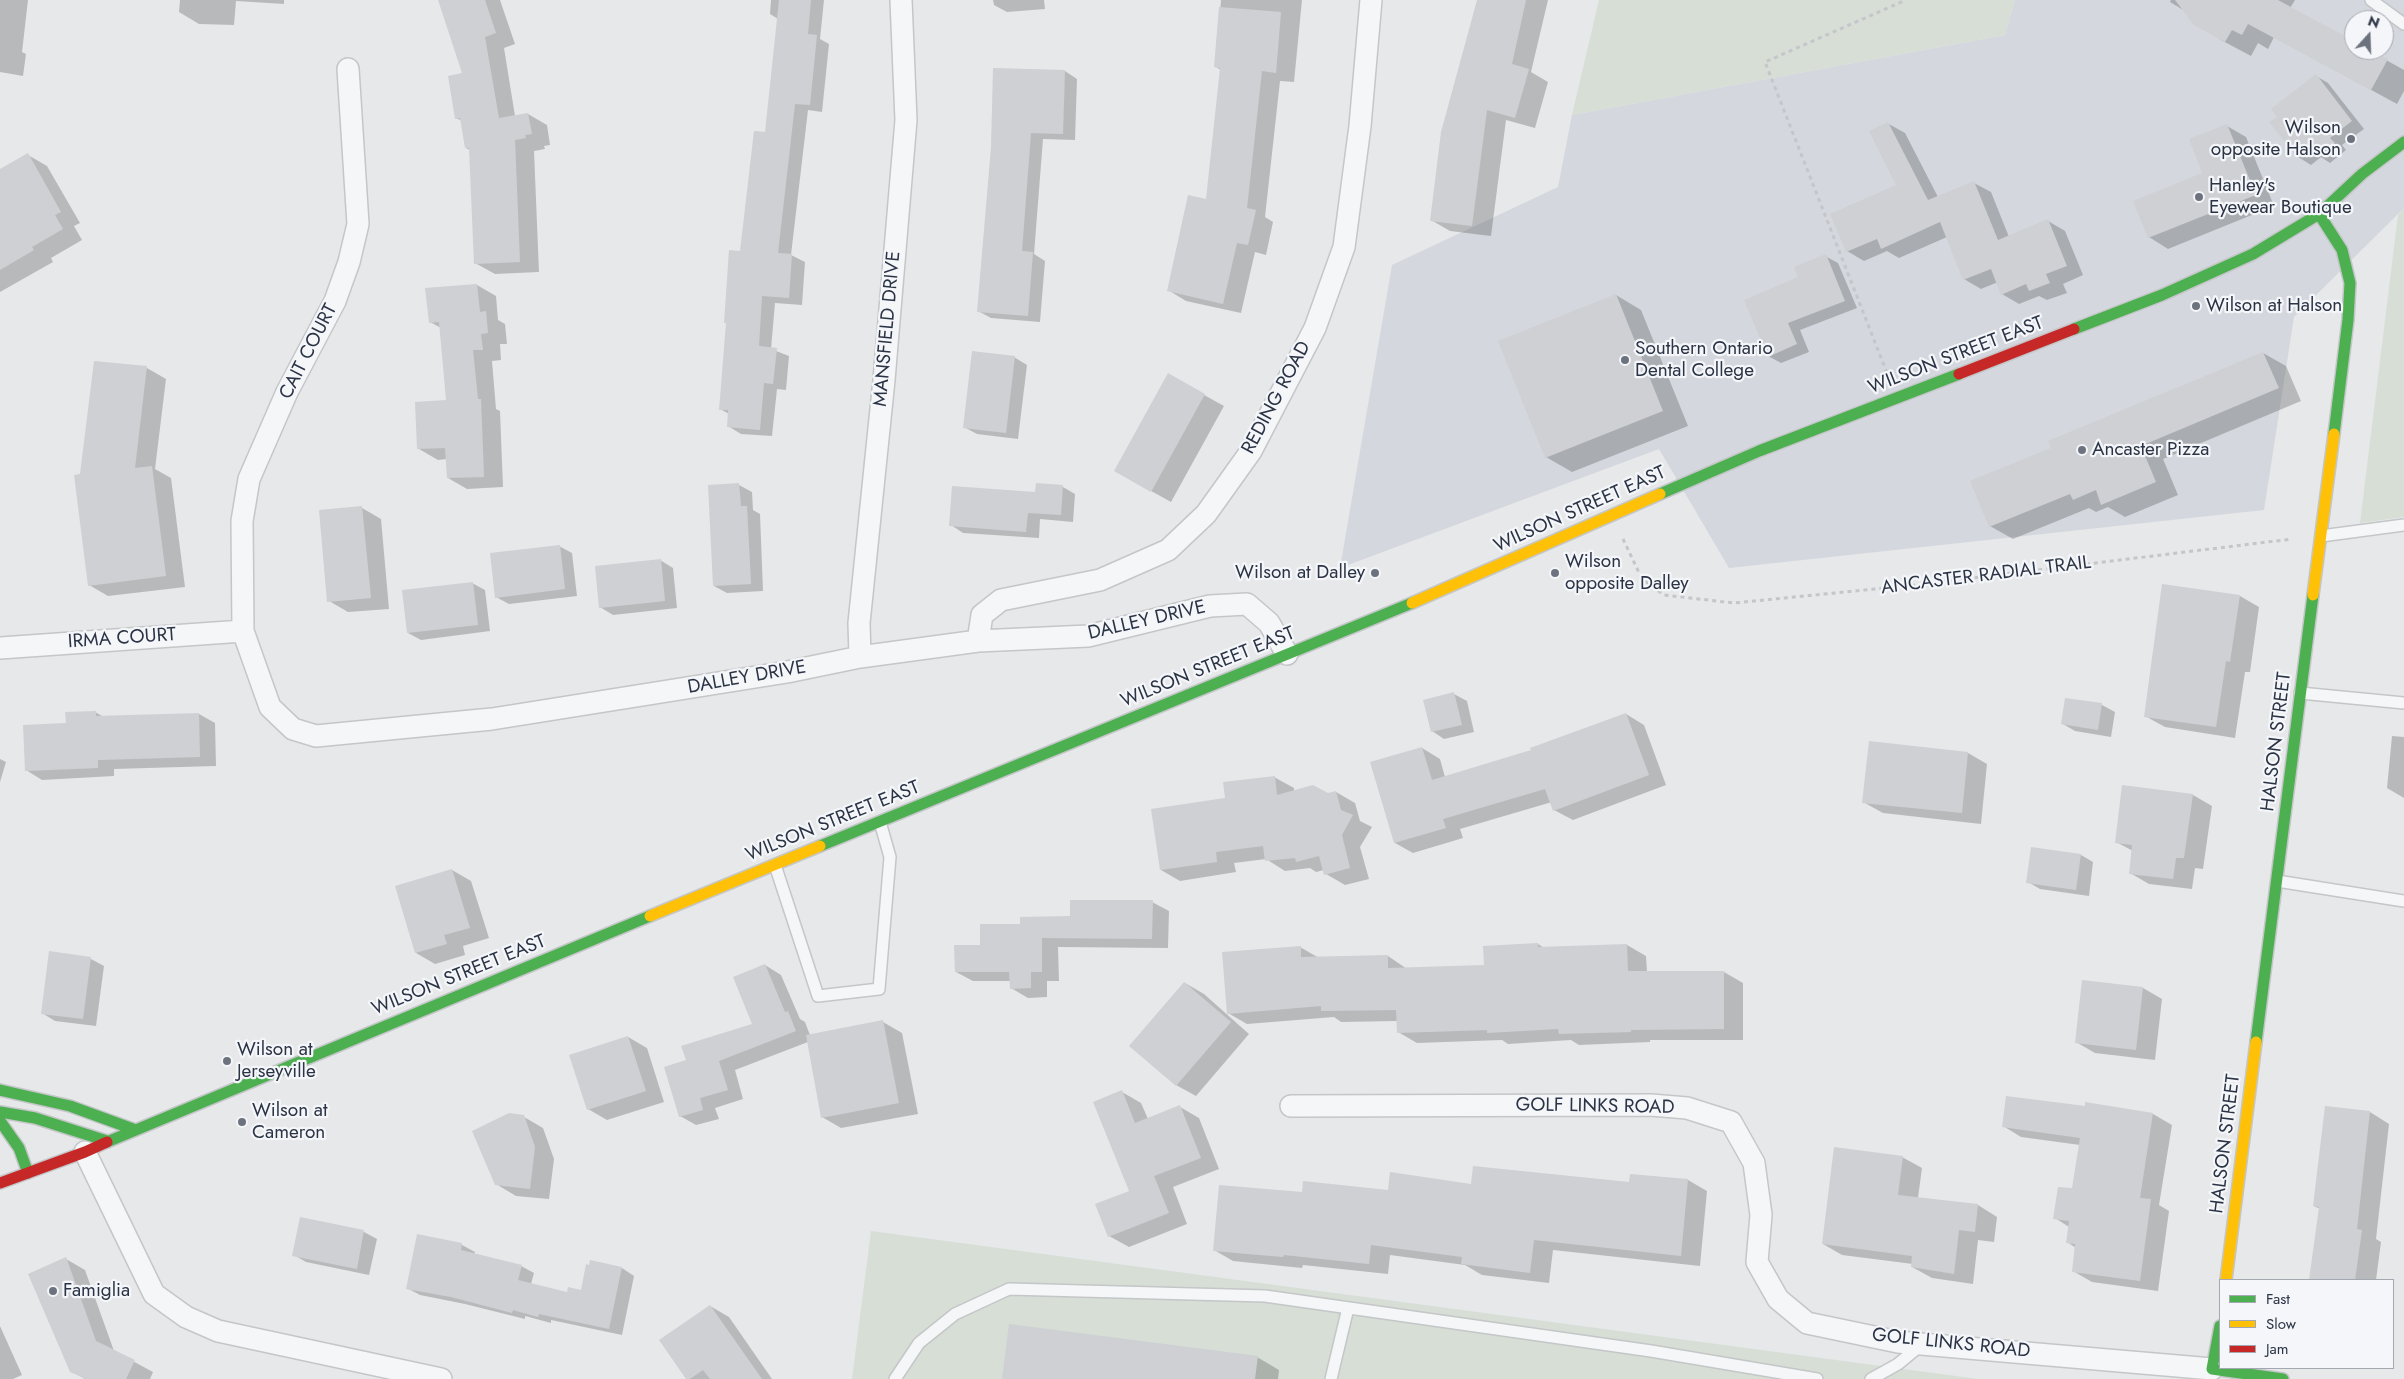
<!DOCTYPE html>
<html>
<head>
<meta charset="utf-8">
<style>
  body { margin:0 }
  #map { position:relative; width:2404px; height:1379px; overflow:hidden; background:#e6e8ea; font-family:Jost,sans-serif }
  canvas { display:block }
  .legend { position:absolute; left:2219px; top:1279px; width:175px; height:90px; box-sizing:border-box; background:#f4f6f9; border:1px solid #a4a8b1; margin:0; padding:6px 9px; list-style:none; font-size:15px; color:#2b3445 }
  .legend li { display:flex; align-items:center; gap:10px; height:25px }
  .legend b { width:25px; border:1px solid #a4a8b1 }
  .north { position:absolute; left:2344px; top:10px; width:50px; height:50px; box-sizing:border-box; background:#f4f6f9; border:1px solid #a4a8b1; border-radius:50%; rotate:20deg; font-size:14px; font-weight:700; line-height:20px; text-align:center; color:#2b3445 }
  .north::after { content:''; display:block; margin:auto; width:18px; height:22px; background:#6c737f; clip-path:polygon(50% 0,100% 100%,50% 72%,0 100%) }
</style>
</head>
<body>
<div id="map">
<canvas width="2404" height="1379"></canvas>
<ul class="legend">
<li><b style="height:6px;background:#4caf50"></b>Fast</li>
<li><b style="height:6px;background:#ffc107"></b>Slow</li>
<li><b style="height:6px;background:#c62828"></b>Jam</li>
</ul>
<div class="north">N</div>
</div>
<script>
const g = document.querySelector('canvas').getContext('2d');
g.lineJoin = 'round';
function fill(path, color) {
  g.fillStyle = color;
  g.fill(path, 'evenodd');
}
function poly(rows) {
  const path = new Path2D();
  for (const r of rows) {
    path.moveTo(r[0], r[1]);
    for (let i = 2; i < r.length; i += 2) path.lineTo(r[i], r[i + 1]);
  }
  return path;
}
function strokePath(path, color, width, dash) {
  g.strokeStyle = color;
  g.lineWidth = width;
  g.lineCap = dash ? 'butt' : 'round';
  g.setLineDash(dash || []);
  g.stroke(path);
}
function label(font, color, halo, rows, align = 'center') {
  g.font = font + ' Jost,sans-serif';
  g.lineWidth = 4.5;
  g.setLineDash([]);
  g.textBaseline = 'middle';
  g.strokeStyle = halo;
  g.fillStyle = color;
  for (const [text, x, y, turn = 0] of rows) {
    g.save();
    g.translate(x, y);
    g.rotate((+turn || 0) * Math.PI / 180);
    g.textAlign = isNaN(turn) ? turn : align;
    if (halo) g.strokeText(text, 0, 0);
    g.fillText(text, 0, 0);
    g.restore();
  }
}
fill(poly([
  [2015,0,2404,0,2404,208,2294,317,2264,510,1729,568,1659,449,1340,568,1392,265,1558,187,1572,115,2005,35],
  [2354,20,2384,20,2384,50,2354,50]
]), '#d4d7dd');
fill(poly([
  [1599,0,2015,0,2005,35,1572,115],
  [2404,208,2404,517,2360,523,2398,215],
  [871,1231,1978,1379,852,1379]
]), '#d6ded6');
fill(poly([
  [0,0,28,0,22,52,26,54,23,76,0,72],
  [180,0,284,0,284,4,236,1,234,25,199,24,179,12],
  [439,0,500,0,515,44,504,48,515,116,528,114,547,125,550,145,544,146,545,149,534,151,539,272,495,274,475,263,470,150,466,148,462,121,456,118,464,74],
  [771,0,824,0,820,39,829,44,822,112,808,110,791,255,805,262,802,305,775,303,771,349,789,356,786,390,777,389,772,436,741,434,728,426,729,414,720,409,742,252,767,133,778,19,770,14],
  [993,0,1044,0,1045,9,1007,12,994,5],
  [1221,0,1302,0,1294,82,1280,81,1265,217,1273,222,1266,255,1255,252,1241,313,1186,301,1168,290,1207,201,1221,70,1216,67],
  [1478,0,1548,0,1531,72,1548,82,1535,128,1506,120,1491,236,1450,231,1431,220],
  [2171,0,2295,0,2290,8,2354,42,2354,50,2368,50,2404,70,2404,91,2397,104,2274,37,2268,49,2258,43,2251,56,2221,40,2185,11,2170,2],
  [1065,71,1077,79,1075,140,1043,139,1034,254,1045,261,1040,322,991,318,978,311,992,147],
  [2316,76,2328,83,2364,129,2342,145,2346,150,2330,163,2321,157,2311,165,2298,157,2279,117],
  [1887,123,1905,133,1938,197,1974,183,1991,192,2009,237,2048,221,2065,231,2083,275,2063,284,2067,293,2047,300,2039,296,2019,304,2002,294,1998,282,1981,289,1964,279,1947,237,1899,258,1887,251,1864,261,1847,251,1898,185],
  [2227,126,2246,137,2274,206,2168,249,2149,237,2204,174],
  [28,155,47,166,80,223,74,226,82,240,51,258,53,262,0,292,0,171],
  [1825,256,1838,263,1857,308,1800,330,1809,352,1781,363,1768,356,1800,277],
  [477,285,496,296,498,320,505,324,507,344,500,344,501,360,492,361,496,409,500,411,503,487,467,489,448,478,447,459,438,460,419,449,447,401,441,328,430,322],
  [1616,295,1641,310,1688,426,1572,472,1546,457,1500,342],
  [2263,353,2286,366,2301,401,2163,459,2178,495,2125,517,2108,507,2096,512,2089,508,2013,539,1990,526,2053,449],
  [1014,357,1027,365,1018,439,977,434,964,427],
  [147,368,166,379,155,469,171,478,185,587,108,596,89,585,82,475],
  [1168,375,1224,406,1171,502,1115,471],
  [739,485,752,492,753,510,760,514,763,591,727,593,714,586],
  [1063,487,1075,494,1073,522,1040,519,1039,538,963,533,951,525,1036,494],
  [362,508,381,519,389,609,348,612,329,601],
  [559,546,572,553,577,596,509,604,496,597],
  [660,560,673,568,677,608,613,615,600,607],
  [472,583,485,590,490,631,421,640,408,633],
  [2240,596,2259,607,2250,672,2245,672,2235,738,2165,727,2145,716],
  [1454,694,1467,701,1474,732,1444,739,1432,731],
  [2066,699,2102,705,2115,712,2111,737,2075,731,2063,724],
  [95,712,104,717,199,714,215,723,216,766,114,769,114,776,42,780,26,770,67,724],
  [1626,714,1644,725,1666,785,1573,820,1554,810,1552,802,1460,829,1463,838,1413,853,1395,843,1422,748,1440,759,1445,777,1533,751],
  [2392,736,2404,737,2404,798,2387,788],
  [1968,753,1987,764,1981,824,1883,813,1863,802],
  [0,759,6,762,0,782],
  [1274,777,1294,788,1294,791,1328,794,1336,792,1355,803,1360,821,1372,827,1360,847,1369,879,1345,885,1326,874,1324,870,1316,872,1310,868,1285,871,1266,859,1234,863,1236,872,1180,881,1161,870,1226,799],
  [2193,795,2212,806,2203,869,2195,868,2192,889,2149,884,2130,873,2133,851,2116,842],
  [2081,855,2093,862,2089,896,2040,889,2028,882],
  [452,870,471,881,489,938,463,946,465,955,435,964,416,953],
  [1152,902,1169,911,1168,948,1058,947,1059,981,1047,981,1047,997,1028,998,1011,988,1011,981,973,981,956,972,982,946,1021,925],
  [1538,944,1544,948,1627,945,1646,956,1647,972,1724,972,1743,983,1743,1040,1650,1040,1650,1042,1579,1045,1571,1040,1508,1044,1502,1040,1417,1043,1398,1032,1397,1021,1341,1022,1334,1017,1247,1024,1228,1013,1300,947,1319,958,1388,956,1407,969,1485,967],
  [50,953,91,959,104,966,96,1026,55,1021,42,1013],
  [765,965,781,975,800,1019,805,1022,810,1035,883,1022,902,1033,918,1114,841,1128,822,1117,808,1042,735,1070,743,1099,715,1108,719,1119,696,1125,680,1116,687,1061,754,1024],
  [2084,981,2143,988,2162,999,2155,1060,2095,1053,2076,1042],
  [1185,983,1204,994,1249,1034,1196,1096,1176,1085],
  [628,1037,647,1048,664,1102,607,1120,588,1109],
  [1122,1092,1141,1103,1148,1119,1180,1107,1199,1118,1219,1169,1173,1187,1187,1224,1129,1247,1109,1236,1130,1191],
  [2086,1104,2153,1114,2172,1125,2159,1205,2169,1211,2158,1291,2092,1282,2073,1271,2076,1248,2067,1242,2069,1227,2055,1218,2073,1190,2080,1145,2021,1137,2003,1126,2086,1108],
  [2370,1112,2389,1124,2376,1239,2381,1242,2376,1280,2310,1280,2320,1209,2314,1206],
  [524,1117,543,1128,554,1159,549,1199,516,1196,496,1184],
  [1902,1157,1922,1168,1918,1198,1978,1205,1997,1217,1994,1242,1978,1240,1973,1284,1932,1278,1912,1267,1913,1264,1842,1255,1823,1244],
  [1688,1180,1707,1191,1700,1266,1553,1250,1549,1283,1482,1275,1465,1265,1390,1255,1388,1274,1303,1265,1302,1268,1233,1261,1214,1250,1303,1194,1389,1192,1472,1185,1630,1184],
  [301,1219,364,1232,377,1239,369,1275,306,1262,294,1255],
  [418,1236,462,1245,475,1252,474,1254,521,1266,534,1273,531,1284,568,1294,582,1291,591,1262,622,1268,634,1276,622,1335,551,1320,551,1323,525,1316,525,1319,465,1304,420,1295,407,1288],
  [66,1259,85,1270,114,1351,153,1372,150,1379,85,1379,71,1371],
  [710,1306,729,1317,772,1379,687,1379],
  [0,1326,22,1375,13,1379,0,1379],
  [1257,1357,1279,1370,1278,1379,1003,1379]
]), '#0003');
fill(poly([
  [438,0,485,0,496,33,485,37,499,118,528,113,532,134,525,135,526,138,515,140,520,262,474,264,469,148,465,148,460,118,455,119,448,76,462,73],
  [779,0,811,0,808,34,817,35,810,105,795,104,778,253,792,254,789,298,762,296,759,346,777,348,773,384,764,383,760,430,727,427,728,410,719,410,726,323,724,323,729,250,740,251,754,131,765,132],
  [1477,0,1526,0,1512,64,1529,69,1515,118,1487,110,1472,226,1430,221,1441,132],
  [2175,0,2278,0,2354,41,2354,50,2371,50,2388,59,2371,90,2248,24,2242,35,2232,30,2225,42,2194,25],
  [1219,7,1281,12,1276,73,1262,71,1247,208,1256,210,1248,245,1237,243,1223,304,1167,291,1188,195,1206,199,1220,68,1214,67],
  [993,68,1065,70,1063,134,1031,133,1022,251,1033,252,1028,316,977,312,991,147],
  [2316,74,2352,121,2330,138,2335,143,2317,156,2310,148,2298,158,2269,122,2277,117,2271,109],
  [1888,122,1928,200,1974,181,1998,240,2048,219,2067,266,2046,274,2050,283,2029,291,2026,284,2001,295,1991,269,1963,280,1940,222,1881,249,1877,239,1846,252,1830,214,1896,185,1869,131],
  [2227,124,2256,195,2148,238,2133,201,2202,173,2189,139],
  [28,153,61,212,55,215,63,229,32,247,34,250,0,270,0,169],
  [1826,254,1845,301,1788,323,1797,344,1768,357,1744,300,1798,277,1794,267],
  [477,284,480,312,486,311,488,333,481,334,483,350,473,350,478,399,481,399,484,477,447,478,445,448,417,449,415,402,446,400,439,322,429,323,425,288],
  [1616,294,1663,411,1545,458,1498,341],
  [972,351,1015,356,1006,433,963,428],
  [2263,352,2279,388,2141,446,2156,482,2101,505,2096,490,2073,500,2070,494,1989,527,1970,481,2051,448,2048,441],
  [94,361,147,366,135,468,152,466,166,576,88,586,74,475,80,474],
  [1168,373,1205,394,1151,492,1114,471],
  [739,483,741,506,747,506,751,584,713,586,708,485],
  [1036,483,1063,485,1061,515,1028,513,1026,532,949,526,952,486,1035,492],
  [362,506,371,598,327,602,319,510],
  [560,545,565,589,495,598,490,553],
  [661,559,665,601,599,608,595,566],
  [473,582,478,625,407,633,402,590],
  [2162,584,2240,595,2230,662,2226,661,2216,727,2144,717],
  [1454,692,1462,725,1431,732,1423,700],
  [2065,698,2102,703,2098,730,2061,724],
  [96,711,96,716,199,713,200,757,98,760,98,768,25,771,23,725,66,723,65,712],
  [1626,713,1649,775,1553,811,1545,789,1443,819,1446,828,1394,843,1370,762,1422,747,1432,780,1531,750,1530,748],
  [1869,741,1968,752,1962,813,1862,803],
  [1275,776,1277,795,1313,785,1328,793,1336,791,1341,810,1353,815,1342,835,1350,868,1324,875,1319,856,1296,862,1295,858,1265,861,1263,846,1216,852,1217,862,1160,870,1151,809,1225,798,1223,782],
  [2122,785,2193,794,2184,858,2176,858,2173,879,2129,874,2132,845,2115,843],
  [2031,847,2081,854,2076,890,2026,883],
  [452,869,470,928,444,935,447,944,415,953,395,886],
  [1070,900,1153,900,1152,939,1042,938,1042,972,1031,972,1031,988,1010,989,1009,972,955,972,954,945,980,945,980,924,1020,924,1020,917,1070,916],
  [1538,943,1538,947,1627,944,1628,971,1724,971,1724,1029,1631,1030,1631,1032,1559,1034,1558,1029,1487,1033,1487,1030,1397,1033,1396,1010,1321,1011,1321,1006,1227,1014,1222,952,1301,946,1301,957,1388,955,1388,968,1484,965,1483,946],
  [49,951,91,957,83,1019,41,1014],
  [765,964,785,1012,788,1011,796,1031,719,1061,728,1090,700,1098,703,1110,679,1117,664,1067,686,1060,681,1046,752,1024,733,977],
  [2082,980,2143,987,2136,1050,2075,1043],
  [1184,982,1231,1022,1176,1086,1129,1046],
  [883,1020,899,1103,821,1118,806,1035],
  [628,1036,646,1091,587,1110,569,1055],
  [1122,1090,1135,1123,1180,1105,1201,1158,1154,1176,1169,1213,1108,1237,1095,1204,1129,1191,1093,1102],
  [2006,1096,2085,1106,2085,1102,2153,1113,2140,1198,2151,1199,2140,1281,2072,1272,2075,1244,2066,1243,2069,1221,2053,1219,2058,1187,2072,1188,2080,1138,2002,1127],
  [2325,1106,2370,1111,2357,1229,2362,1230,2355,1280,2309,1280,2319,1207,2313,1206],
  [509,1113,524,1115,535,1147,530,1189,495,1185,472,1131],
  [1834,1147,1903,1156,1898,1195,1978,1204,1975,1232,1959,1230,1954,1274,1911,1267,1912,1256,1822,1244],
  [1473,1166,1629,1182,1630,1174,1688,1179,1681,1256,1534,1240,1530,1273,1461,1264,1462,1257,1371,1245,1369,1264,1284,1255,1283,1257,1213,1251,1219,1185,1302,1192,1303,1181,1388,1190,1390,1172,1471,1184],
  [300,1217,364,1230,357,1269,292,1256],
  [417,1234,462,1243,461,1250,522,1265,518,1280,567,1292,568,1287,581,1290,586,1264,589,1265,590,1260,622,1267,609,1329,539,1314,538,1317,513,1310,512,1313,451,1297,406,1289],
  [66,1257,96,1341,135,1360,126,1379,86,1379,70,1372,28,1274],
  [710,1305,762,1379,710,1379,703,1370,690,1379,686,1379,659,1340],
  [1009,1324,1258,1356,1255,1379,1002,1379]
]), '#ced0d3');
const lane = poly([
  [2371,0,2404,24],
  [2321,536,2404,525],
  [2300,693,2404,703],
  [775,865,818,996,879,989,890,857,880,822],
  [2277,881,2404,901],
  [895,1379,919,1343,955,1314,1009,1289,1265,1296,1651,1351,1817,1379],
  [1331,1379,1348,1308],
  [1871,1379,1898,1364,1921,1345]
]);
const street = poly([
  [348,69,358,224,349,262,335,301,287,392,249,479,242,521,243,631,270,707,293,729,316,736,492,719,787,672,860,657,978,641,1088,636,1210,606,1247,604,1269,623,1287,654],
  [978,641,982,615,1001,600,1100,580,1168,550,1206,514,1251,451,1315,328,1344,247,1360,126,1371,0],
  [0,648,243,631],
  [860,657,859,623,884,380,906,120,901,0],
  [1291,1106,1651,1105,1687,1108,1731,1122,1754,1163,1761,1215,1757,1262,1778,1299,1807,1323,1898,1342,2212,1369],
  [85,1152,154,1294,186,1317,218,1331,441,1379]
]);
const fast = poly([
  [2319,214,2342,250,2350,283,2348,320,2334,434],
  [2074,329,2162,295,2253,254,2319,214,2362,174,2404,142],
  [1660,494,1759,451,1959,374],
  [820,846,1412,603],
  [2256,1042,2313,595],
  [0,1090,70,1106,133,1129],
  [0,1112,35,1118,107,1141],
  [0,1121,19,1148,28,1173],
  [107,1142,650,916],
  [2220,1326,2212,1369,2283,1379]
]);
const slow = poly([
  [2313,595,2334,434],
  [1412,603,1660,494],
  [650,916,820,846],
  [2226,1280,2256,1042]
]);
const jam = poly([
  [1959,374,2074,329],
  [0,1183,85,1152,107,1142]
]);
strokePath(lane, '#c4c6c8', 14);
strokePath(street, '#c4c6c8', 24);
strokePath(fast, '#c4c6c8', 14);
strokePath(slow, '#c4c6c8', 14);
strokePath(jam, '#c4c6c8', 14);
strokePath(poly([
  [1887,373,1765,62,1906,0],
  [1623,539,1642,579,1664,595,1734,603,1915,585,2292,539]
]), '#c5c6ca', 3, [4, 4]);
strokePath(lane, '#f5f6f7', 11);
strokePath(street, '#f5f6f7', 21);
strokePath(fast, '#4caf50', 11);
strokePath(slow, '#ffc107', 11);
strokePath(jam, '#c62828', 11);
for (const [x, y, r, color] of [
  [2351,139,5,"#6c737f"],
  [2199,197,5,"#6c737f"],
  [2196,306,5,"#6c737f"],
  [1625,360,5,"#6c737f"],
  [2082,450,5,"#6c737f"],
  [1375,573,5,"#6c737f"],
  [1555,573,5,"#6c737f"],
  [227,1061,5,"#6c737f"],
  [242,1122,5,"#6c737f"],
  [53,1291,5,"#6c737f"]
]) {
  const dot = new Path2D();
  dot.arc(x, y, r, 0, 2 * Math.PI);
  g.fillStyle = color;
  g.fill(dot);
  strokePath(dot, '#f4f6f9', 2);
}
label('19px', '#2b3445', '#f4f6f9', [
  ["Wilson",2341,128,"right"],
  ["opposite Halson",2341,150,"right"],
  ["Hanley's",2209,186],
  ["Eyewear Boutique",2209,208],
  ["Wilson at Halson",2206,306],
  ["Southern Ontario",1635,349],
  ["Dental College",1635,371],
  ["Ancaster Pizza",2092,450],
  ["Wilson",1565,562],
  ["opposite Dalley",1565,584],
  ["Wilson at Dalley",1365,573,"right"],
  ["Wilson at",237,1050],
  ["Jerseyville",237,1072],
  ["Wilson at",252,1111],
  ["Cameron",252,1133],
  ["Famiglia",63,1291]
], 'left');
label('19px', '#2b3445', '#f4f6f9', [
  ["MANSFIELD DRIVE",888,329,-85],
  ["CAIT COURT",309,352,-63],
  ["WILSON STREET EAST",1956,356,-21],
  ["REDING ROAD",1277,398,-62],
  ["WILSON STREET EAST",1580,510,-24],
  ["ANCASTER RADIAL TRAIL",1986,576,-7],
  ["DALLEY DRIVE",1147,621,-13],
  ["IRMA COURT",122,639,-4],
  ["WILSON STREET EAST",1208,668,-22],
  ["DALLEY DRIVE",747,678,-10],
  ["HALSON STREET",2277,742,-83],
  ["WILSON STREET EAST",833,822,-22],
  ["WILSON STREET EAST",459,976,-22],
  ["GOLF LINKS ROAD",1595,1107,1],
  ["HALSON STREET",2226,1144,-83],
  ["GOLF LINKS ROAD",1951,1344,6]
]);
</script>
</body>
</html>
